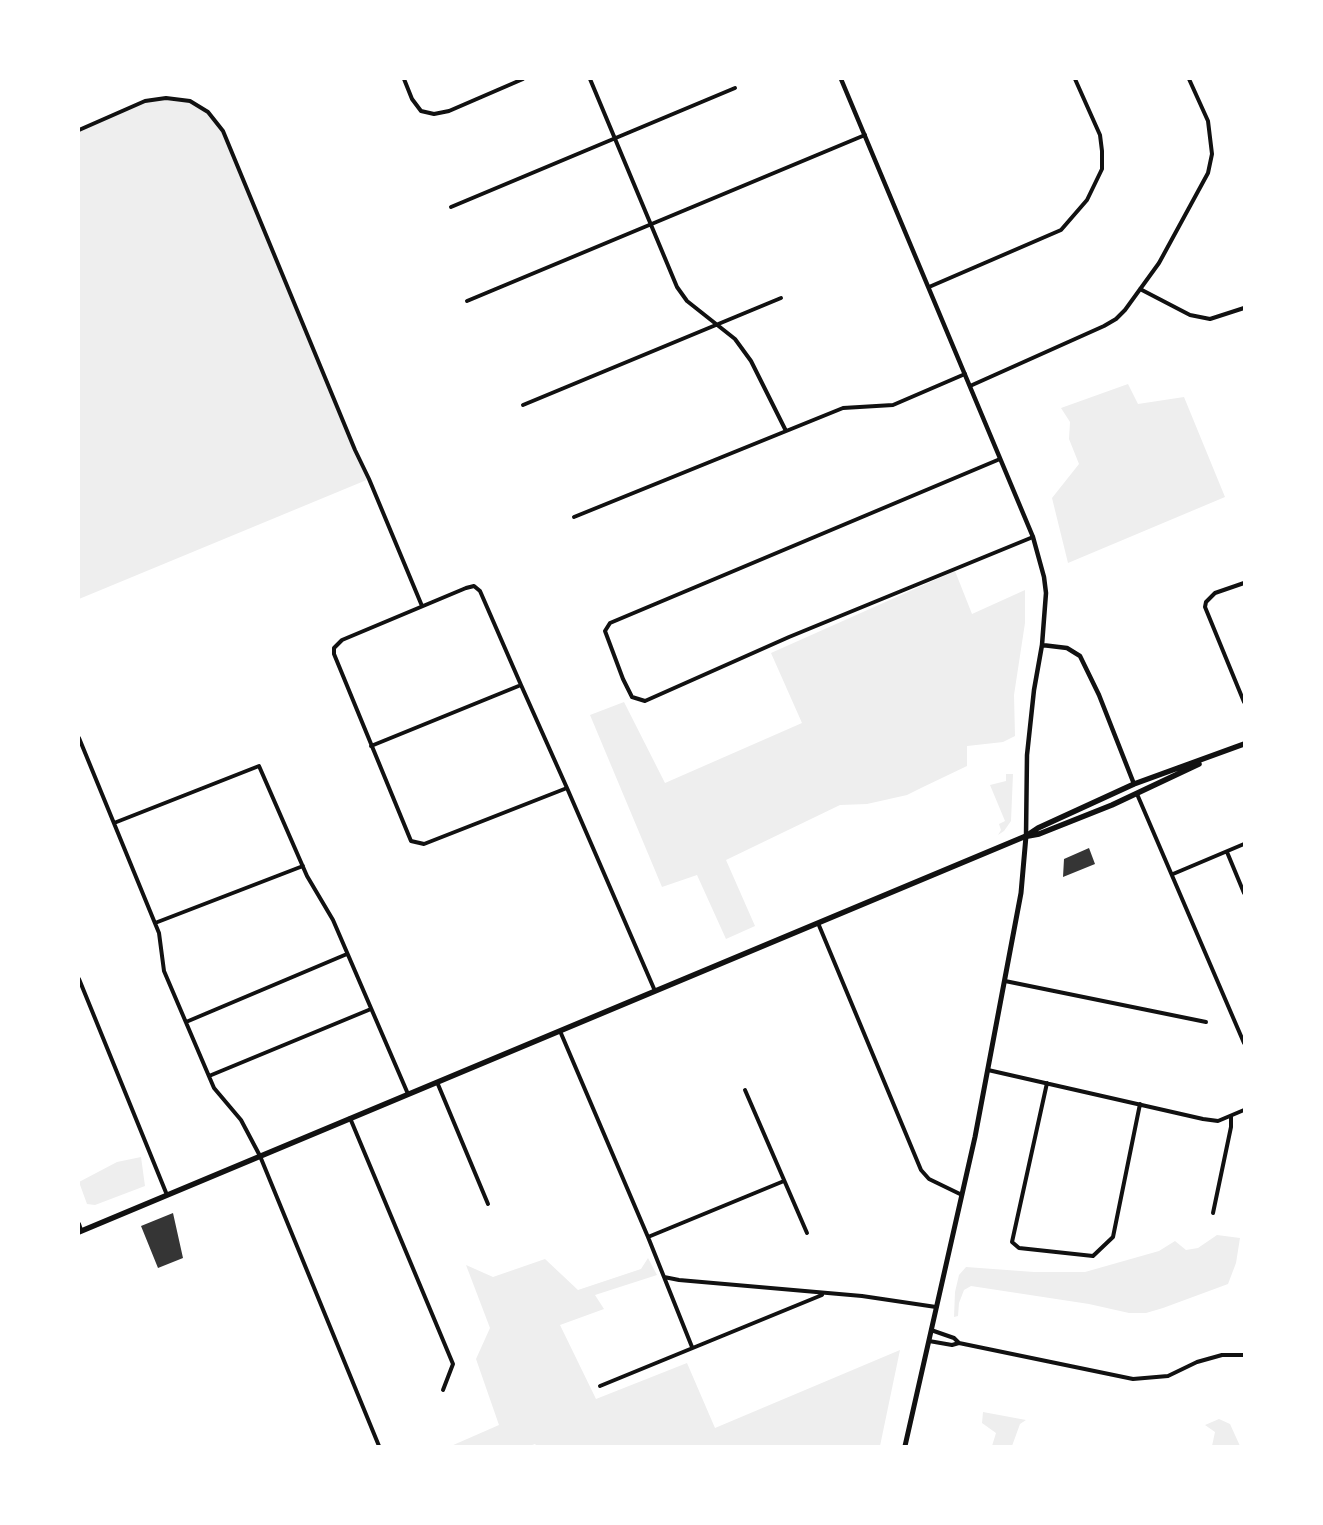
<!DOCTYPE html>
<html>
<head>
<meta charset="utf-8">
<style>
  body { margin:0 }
  #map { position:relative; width:1323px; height:1525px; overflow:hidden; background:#fff; font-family:"Archivo Narrow",sans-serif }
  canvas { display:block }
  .frame { position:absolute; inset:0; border:80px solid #fff; pointer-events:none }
</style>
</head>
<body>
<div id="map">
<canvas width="1323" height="1525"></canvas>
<div class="frame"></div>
</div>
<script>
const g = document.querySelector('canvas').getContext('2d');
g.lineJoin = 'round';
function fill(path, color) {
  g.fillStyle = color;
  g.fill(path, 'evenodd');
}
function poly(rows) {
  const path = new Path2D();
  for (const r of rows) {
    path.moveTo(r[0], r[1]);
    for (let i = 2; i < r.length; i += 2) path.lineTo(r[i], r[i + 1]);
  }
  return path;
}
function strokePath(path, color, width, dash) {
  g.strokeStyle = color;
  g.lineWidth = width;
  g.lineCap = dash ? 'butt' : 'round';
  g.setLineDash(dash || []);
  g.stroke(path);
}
fill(poly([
  [166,98,190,101,208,112,223,131,369,479,79,599,79,129,145,101],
  [1128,384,1138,404,1184,397,1225,497,1068,563,1052,498,1079,464,1069,439,1070,422,1061,408],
  [955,571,972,614,1025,590,1025,623,1014,695,1015,736,1003,742,967,746,967,766,921,788,907,795,867,804,840,805,726,860,755,926,726,939,697,875,662,887,590,715,624,702,665,783,802,723,771,653],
  [1006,774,1013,774,1011,821,1004,831,998,835,1001,830,999,824,1005,821,990,785,1006,781],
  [141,1157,145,1186,95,1205,87,1204,79,1182,117,1162],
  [1217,1235,1240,1238,1236,1263,1228,1284,1163,1308,1146,1313,1129,1313,1089,1304,971,1286,964,1290,959,1303,958,1316,954,1317,955,1292,959,1275,966,1267,1034,1272,1085,1272,1159,1251,1175,1241,1186,1250,1198,1248],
  [648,1258,657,1275,595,1295,604,1309,560,1325,596,1399,687,1363,715,1428,900,1350,880,1446,537,1446,535,1444,529,1446,451,1446,499,1425,476,1359,490,1328,466,1265,493,1277,545,1259,578,1290,641,1269],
  [983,1412,1026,1420,1020,1424,1012,1446,992,1446,996,1433,982,1423],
  [1219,1419,1230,1424,1240,1446,1212,1446,1215,1432,1205,1425]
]), '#eee');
fill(poly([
  [1089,848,1095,864,1063,877,1064,859],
  [173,1213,183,1258,158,1268,141,1226]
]), '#353535');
strokePath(poly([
  [404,79,412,99,421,111,434,114,449,111,523,79],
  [590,79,677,287,687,301,735,339,751,361,786,431],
  [79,130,145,101,166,98,190,101,208,112,223,131,355,450,369,479,422,606],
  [451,207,735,88],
  [929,287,1061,230,1087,200,1102,169,1102,151,1100,135,1075,79],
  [1140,289,1190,315,1210,319,1244,308],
  [467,301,865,135],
  [970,386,1104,326,1116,319,1125,310,1159,263,1208,173,1212,154,1208,121,1189,79],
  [523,405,781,298],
  [1000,459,610,623,605,631,623,679,632,697,645,701,789,637,1033,537],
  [574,517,843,408,893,405,965,374],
  [1244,583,1215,593,1206,602,1205,607,1244,702],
  [79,738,159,933,164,971,214,1088,241,1120,260,1156,379,1446],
  [371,746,521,685],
  [567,788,424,844,411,841,334,654,334,648,342,640,466,588,474,586,480,591,521,685,567,788,655,991],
  [1137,794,1244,1043],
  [114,823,259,766,307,876,333,920,408,1094],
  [1227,852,1244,893],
  [1173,874,1244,844],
  [155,923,303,866],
  [818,923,921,1170,929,1179,962,1195],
  [79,979,167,1195],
  [1005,981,1206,1022],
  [186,1022,347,954],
  [560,1031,648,1237,692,1347],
  [988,1070,1203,1119,1218,1121,1244,1110],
  [209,1076,371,1009],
  [437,1082,488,1204],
  [1047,1083,1012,1242,1019,1248,1093,1256,1113,1237,1140,1104],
  [745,1090,807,1233],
  [350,1118,453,1364,443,1390],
  [1213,1213,1231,1127,1231,1116],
  [79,1224,81,1230],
  [648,1237,784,1181],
  [664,1277,679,1280,862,1296,936,1307],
  [931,1330,954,1338,959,1343],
  [929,1341,952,1345,959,1343,1133,1379,1168,1376,1197,1362,1222,1355,1244,1355],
  [600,1386,822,1295]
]), '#111', 4);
strokePath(poly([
  [841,79,1033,537,1044,577,1046,593,1042,645,1067,648,1080,656,1099,695,1134,784],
  [1026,836,1027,755,1034,690,1042,645]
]), '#111', 4.5);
strokePath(poly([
  [905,1446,975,1137,1021,893,1026,836]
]), '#111', 5);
strokePath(poly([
  [1028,836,1039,834,1112,805,1199,764],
  [79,1232,1026,836,1038,828,1134,784,1244,744]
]), '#111', 5.5);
</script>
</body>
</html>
